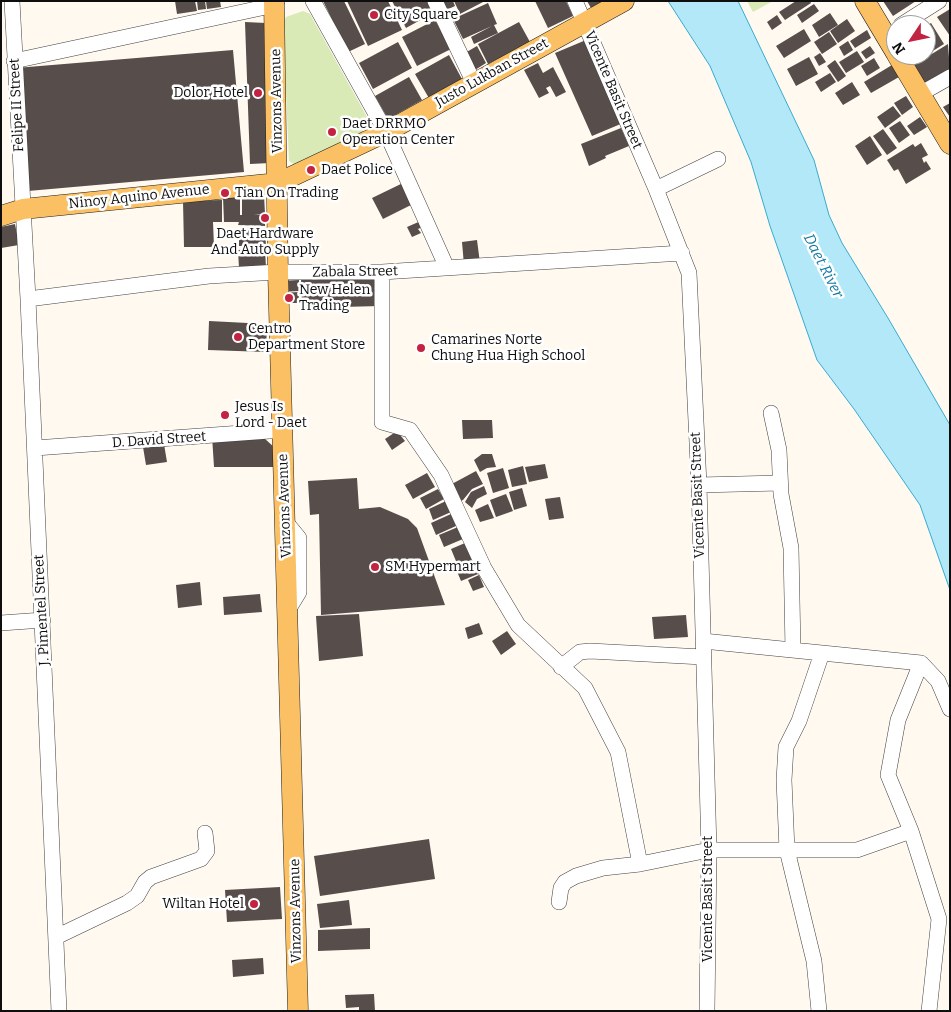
<!DOCTYPE html>
<html>
<head>
<meta charset="utf-8">
<style>
  body { margin:0 }
  #map { position:relative; width:951px; height:1012px; overflow:hidden; background:#fff9ef; font-family:Bitter,serif }
  canvas { display:block }
  .frame { position:absolute; inset:0; border:2px solid #0e0e0e; pointer-events:none }
  .north { position:absolute; left:886px; top:15px; width:50px; height:50px; box-sizing:border-box; background:#fff; border:1px solid #9f9f9f; border-radius:50%; rotate:236deg; font-size:14px; font-weight:700; line-height:20px; text-align:center; color:#0e0e0e }
  .north::after { content:''; display:block; margin:auto; width:18px; height:22px; background:#c12341; clip-path:polygon(50% 0,100% 100%,50% 72%,0 100%) }
</style>
</head>
<body>
<div id="map">
<canvas width="951" height="1012"></canvas>
<div class="frame"></div>
<div class="north">N</div>
</div>
<script>
const g = document.querySelector('canvas').getContext('2d');
g.lineJoin = 'round';
function fill(path, color) {
  g.fillStyle = color;
  g.fill(path, 'evenodd');
}
function poly(rows) {
  const path = new Path2D();
  for (const r of rows) {
    path.moveTo(r[0], r[1]);
    for (let i = 2; i < r.length; i += 2) path.lineTo(r[i], r[i + 1]);
  }
  return path;
}
function strokePath(path, color, width, dash) {
  g.strokeStyle = color;
  g.lineWidth = width;
  g.lineCap = dash ? 'butt' : 'round';
  g.setLineDash(dash || []);
  g.stroke(path);
}
function label(font, color, halo, rows, align = 'center') {
  g.font = font + ' Bitter,serif';
  g.lineWidth = 5;
  g.setLineDash([]);
  g.textBaseline = 'middle';
  g.strokeStyle = halo;
  g.fillStyle = color;
  for (const [text, x, y, turn = 0] of rows) {
    g.save();
    g.translate(x, y);
    g.rotate((+turn || 0) * Math.PI / 180);
    g.textAlign = isNaN(turn) ? turn : align;
    if (halo) g.strokeText(text, 0, 0);
    g.fillText(text, 0, 0);
    g.restore();
  }
}
fill(poly([
  [747,1,773,1,753,12],
  [303,11,310,14,372,126,300,166,295,165,289,161,283,23,286,17]
]), '#d9eab7');
const water = poly([
  [668,1,738,1,814,160,829,215,842,243,888,318,950,425,950,590,920,505,854,409,817,360,770,226,751,162,710,66,668,1]
]);
fill(water, '#b2e8f7');
strokePath(water, '#38aad0', 1);
fill(poly([
  [175,1,195,1,197,11,177,14],
  [197,1,205,1,206,9,198,10],
  [206,1,220,1,221,7,207,9],
  [323,1,344,1,365,44,348,52],
  [347,1,388,1,402,30,368,46],
  [392,1,427,1,433,13,406,28],
  [436,1,453,1,455,6,442,12],
  [454,1,485,1,460,14],
  [535,1,566,1,573,16,548,28],
  [587,1,604,1,591,8],
  [796,1,810,1,811,3,785,20,779,12],
  [883,1,916,1,893,16],
  [488,3,497,24,494,25,498,33,474,44,471,37,492,26,463,39,453,19],
  [814,4,819,11,802,23,797,15],
  [950,9,950,36,937,17],
  [830,13,838,25,819,37,812,25],
  [777,15,782,23,772,30,767,22],
  [847,19,855,31,838,43,830,31],
  [435,20,451,49,417,66,402,37],
  [245,22,266,23,270,163,250,164],
  [519,22,530,42,488,64,478,44],
  [931,23,944,44,920,59,918,55,926,55,926,26],
  [804,29,811,41,784,58,776,46],
  [867,30,871,38,855,48,850,41],
  [829,32,837,44,822,54,814,42],
  [586,40,623,123,592,136,555,53],
  [848,41,853,50,844,56,839,47],
  [398,42,412,68,373,89,359,63],
  [948,44,950,71,921,88,909,68],
  [477,46,486,63,475,70,465,53],
  [870,46,875,53,866,59,861,52],
  [233,50,244,172,28,191,16,68],
  [857,51,864,62,846,73,839,62],
  [820,53,826,62,819,66,814,57],
  [449,55,463,81,430,100,415,74],
  [809,57,818,74,796,86,787,69],
  [874,58,880,68,867,76,861,66],
  [835,60,846,76,838,82,827,66],
  [538,63,543,73,553,67,566,92,556,97,550,86,546,88,549,93,539,98,524,70],
  [892,65,899,77,871,93,864,82],
  [830,73,836,82,821,92,815,82],
  [409,77,422,100,388,119,375,96],
  [852,82,860,95,843,105,835,93],
  [906,96,913,107,902,115,894,103],
  [950,103,950,117,943,107],
  [893,106,901,116,885,128,877,117],
  [920,117,927,127,914,135,907,126],
  [900,121,910,135,899,143,889,128],
  [621,128,629,146,605,156,606,158,589,166,581,144],
  [883,129,897,148,887,155,873,136],
  [870,136,882,155,867,165,855,146],
  [921,143,928,155,922,158,924,163,926,161,931,169,906,184,898,169,894,171,887,160,913,144,915,147],
  [405,182,415,203,383,219,372,198],
  [264,195,265,214,254,215,265,215,265,226,238,225,239,222,224,222,223,197,240,197,240,215,242,215,242,196],
  [222,200,222,222,213,222,214,247,184,247,183,201],
  [423,220,426,225,418,229,421,233,412,237,407,227],
  [15,224,19,245,1,248,1,227],
  [239,228,265,228,266,246,239,246],
  [477,240,480,263,464,265,462,242],
  [265,249,266,268,239,268,238,250],
  [379,277,380,306,302,308,301,278],
  [299,280,299,291,280,292,279,281],
  [299,292,299,303,280,303,280,293],
  [209,321,267,324,266,352,208,350],
  [462,420,492,420,493,438,463,439],
  [397,431,405,441,392,450,385,439],
  [212,436,264,438,275,448,274,467,214,467],
  [164,444,167,462,146,465,143,447],
  [482,454,492,454,496,467,487,468,480,472,474,460],
  [545,464,548,478,529,482,525,467],
  [523,466,527,484,512,487,508,470],
  [503,468,509,488,493,493,487,473],
  [476,471,483,484,472,489,463,500,458,502,450,485],
  [427,473,435,487,413,499,405,485],
  [357,478,359,509,380,507,408,519,417,528,445,605,321,615,319,514,310,515,308,481],
  [484,486,487,494,477,499,472,508,465,502,471,492],
  [522,488,527,506,514,510,509,492],
  [438,489,444,499,426,509,420,498],
  [506,494,513,511,496,517,490,500],
  [560,497,564,518,549,520,545,499],
  [446,501,451,512,433,520,429,509],
  [488,504,494,518,480,522,475,510],
  [451,514,456,526,436,535,431,523],
  [458,527,463,539,444,547,439,535],
  [465,543,472,560,458,566,451,549],
  [473,562,478,574,461,581,456,569],
  [479,575,484,587,473,591,468,580],
  [200,582,202,605,178,608,176,585],
  [260,594,262,612,224,615,223,597],
  [359,614,363,656,319,661,316,616],
  [686,615,688,637,654,639,652,617],
  [479,623,483,634,468,639,465,628],
  [507,631,516,644,501,655,492,641],
  [429,839,435,879,320,896,314,856],
  [280,887,282,919,227,922,225,890],
  [349,900,352,925,320,928,317,904],
  [370,928,370,949,318,951,318,930],
  [263,958,264,974,233,977,232,960],
  [374,994,375,1011,359,1011,359,1007,346,1008,345,995]
]), '#574d4a');
const minor = poly([
  [12,1,28,299,59,1011],
  [313,1,386,132,447,268],
  [435,1,474,83],
  [575,1,656,189,689,273,699,485,709,850,707,1011],
  [901,25,939,1],
  [14,61,275,5,277,1],
  [920,94,950,77],
  [656,189,718,159],
  [382,272,382,422,410,430,441,475,484,568,518,625,585,688,618,752,640,864,709,850,857,850,911,831],
  [28,299,209,276,278,272,382,272,682,253],
  [771,413,779,450,781,494,791,548,793,650],
  [35,448,283,430],
  [699,485,780,483],
  [285,521,299,538,299,592,288,610],
  [1,623,43,620],
  [703,641,921,663,898,720,888,775,911,831,939,919,929,1011],
  [921,663,938,681,950,709],
  [561,667,580,652,590,651,703,657],
  [559,902,561,888,565,882,576,876,603,868,640,864],
  [56,937,127,903,137,896,145,882,151,877,201,859,207,851,205,833],
  [819,1011,814,961,787,850,784,780,786,747,799,721,822,653]
]);
const major = poly([
  [274,1,278,272,298,1011],
  [865,1,896,53],
  [897,55,950,144],
  [1,216,23,209,278,183,386,132,624,1]
]);
strokePath(minor, '#414141', 16);
strokePath(major, '#1f1f1f', 21);
strokePath(minor, '#fff', 15);
strokePath(major, '#fbc063', 20);
for (const [x, y, r, color] of [
  [374,15,5,"#c12341"],
  [258,93,5,"#c12341"],
  [332,132,5,"#c12341"],
  [311,170,5,"#c12341"],
  [225,193,5,"#c12341"],
  [265,218,5,"#c12341"],
  [289,298,5,"#c12341"],
  [238,337,5,"#c12341"],
  [421,348,5,"#c12341"],
  [225,415,5,"#c12341"],
  [375,567,5,"#c12341"],
  [254,904,5,"#c12341"]
]) {
  const dot = new Path2D();
  dot.arc(x, y, r, 0, 2 * Math.PI);
  g.fillStyle = color;
  g.fill(dot);
  strokePath(dot, '#fff', 2);
}
label('14px', '#0e0e0e', '#fff', [
  ["City Square",384,15],
  ["Dolor Hotel",248,93,"right"],
  ["Daet DRRMO",342,124],
  ["Operation Center",342,140],
  ["Daet Police",321,170],
  ["Tian On Trading",235,193],
  ["Daet Hardware",265,234,"center"],
  ["And Auto Supply",265,250,"center"],
  ["New Helen",299,290],
  ["Trading",299,306],
  ["Centro",248,329],
  ["Department Store",248,345],
  ["Camarines Norte",431,340],
  ["Chung Hua High School",431,356],
  ["Jesus Is",235,407],
  ["Lord - Daet",235,423],
  ["SM Hypermart",385,567],
  ["Wiltan Hotel",244,904,"right"]
], 'left');
label('14px', '#0e0e0e', '#fff', [
  ["Justo Lukban Street",492,73,-29],
  ["Vicente Basit Street",613,90,67],
  ["Vinzons Avenue",277,101,-91],
  ["Felipe II Street",17,105,-93],
  ["Ninoy Aquino Avenue",139,197,-6],
  ["Zabala Street",355,272,-1],
  ["D. David Street",159,440,-4],
  ["Vicente Basit Street",698,495,-92],
  ["Vinzons Avenue",285,506,-92],
  ["J. Pimentel Street",42,610,-93],
  ["Vicente Basit Street",708,899,-90],
  ["Vinzons Avenue",296,911,-91]
]);
label('italic 15px', '#1479a2', '#fff', [
  ["Daet River",823,266,63]
]);
</script>
</body>
</html>
